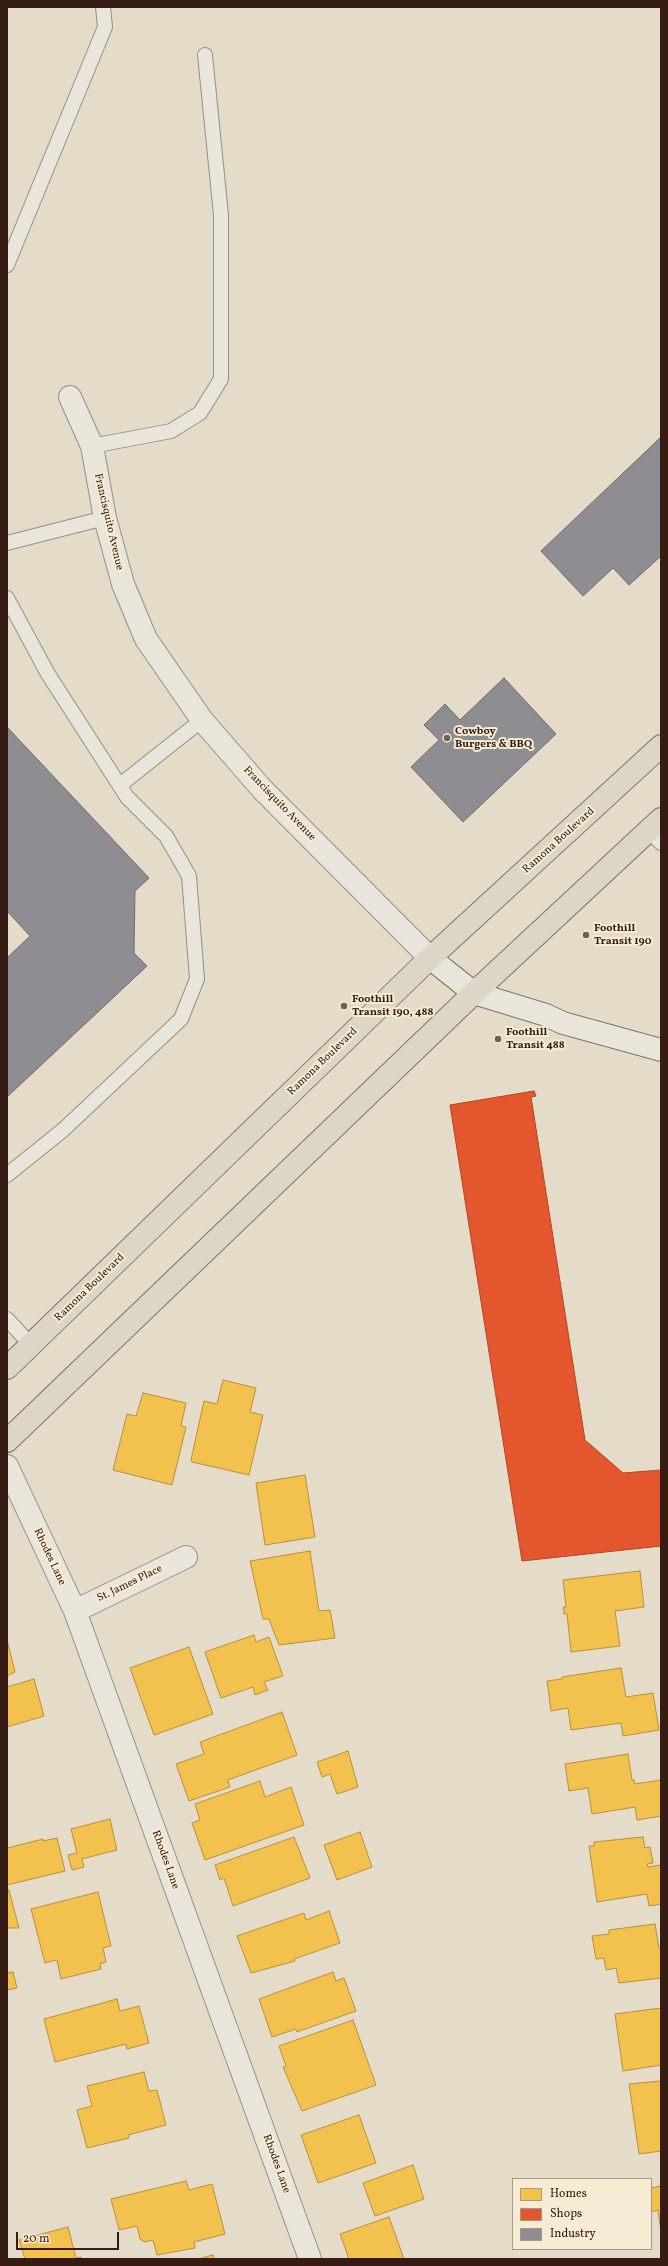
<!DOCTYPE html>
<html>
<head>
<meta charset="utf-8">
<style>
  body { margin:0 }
  #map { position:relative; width:668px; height:2266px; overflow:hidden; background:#e4dcc8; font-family:Vollkorn,serif }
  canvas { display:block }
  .frame { position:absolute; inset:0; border:8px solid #351b11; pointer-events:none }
  .legend { position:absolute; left:512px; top:2178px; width:140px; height:72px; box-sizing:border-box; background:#f6ebd3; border:1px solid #a99885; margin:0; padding:5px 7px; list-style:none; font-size:12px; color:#351b11 }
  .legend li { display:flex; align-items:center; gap:8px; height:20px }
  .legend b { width:20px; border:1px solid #a99885 }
  .scale { position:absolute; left:16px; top:2232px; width:103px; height:18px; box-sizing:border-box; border:2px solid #351b11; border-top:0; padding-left:5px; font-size:12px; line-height:14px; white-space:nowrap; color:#351b11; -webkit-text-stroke:3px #f6ebd3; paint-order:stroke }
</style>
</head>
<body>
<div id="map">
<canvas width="668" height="2266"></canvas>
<div class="frame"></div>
<ul class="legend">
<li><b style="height:11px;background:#f2c14e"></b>Homes</li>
<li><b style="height:11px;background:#e4572e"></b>Shops</li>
<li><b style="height:11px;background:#8d8d92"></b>Industry</li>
</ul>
<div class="scale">20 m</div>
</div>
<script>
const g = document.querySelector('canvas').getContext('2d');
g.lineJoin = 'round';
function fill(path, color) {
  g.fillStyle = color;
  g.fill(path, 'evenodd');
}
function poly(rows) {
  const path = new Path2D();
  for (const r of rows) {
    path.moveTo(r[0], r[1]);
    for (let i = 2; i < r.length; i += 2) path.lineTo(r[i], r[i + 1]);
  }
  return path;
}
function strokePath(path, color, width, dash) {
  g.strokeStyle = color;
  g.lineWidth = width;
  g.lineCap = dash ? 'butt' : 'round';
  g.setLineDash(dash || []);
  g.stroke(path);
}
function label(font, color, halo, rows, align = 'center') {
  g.font = font + ' Vollkorn,serif';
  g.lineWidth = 4;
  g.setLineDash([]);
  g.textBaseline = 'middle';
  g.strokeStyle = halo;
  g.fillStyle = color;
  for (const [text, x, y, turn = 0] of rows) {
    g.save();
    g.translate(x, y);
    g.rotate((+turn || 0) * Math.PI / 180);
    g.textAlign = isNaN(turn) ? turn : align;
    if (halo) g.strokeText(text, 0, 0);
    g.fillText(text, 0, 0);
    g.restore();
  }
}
const homes = poly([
  [223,1380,256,1388,250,1412,263,1415,249,1475,192,1462,191,1460,204,1401,217,1404,223,1380],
  [143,1393,186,1403,181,1426,186,1427,172,1485,113,1470,127,1414,136,1416,143,1393],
  [305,1475,315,1537,265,1545,256,1483,305,1475],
  [310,1551,319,1611,330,1610,335,1638,279,1645,269,1619,263,1619,250,1561,310,1551],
  [640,1571,644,1607,615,1611,620,1646,571,1652,567,1614,564,1614,563,1607,566,1607,563,1580,640,1571],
  [254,1635,256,1642,269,1637,283,1676,264,1682,268,1690,255,1695,253,1687,221,1698,205,1652,254,1635],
  [7,1640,15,1672,7,1676,7,1640],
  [189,1647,213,1714,154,1735,130,1668,189,1647],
  [621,1668,626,1697,653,1693,659,1730,623,1736,621,1723,571,1730,568,1708,551,1711,547,1681,562,1679,562,1677,621,1668],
  [34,1679,44,1716,7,1727,7,1687,34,1679],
  [282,1712,297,1755,228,1780,230,1787,189,1801,176,1764,204,1754,200,1742,282,1712],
  [348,1751,358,1787,337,1794,330,1774,322,1777,317,1762,348,1751],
  [628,1754,632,1780,634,1780,635,1784,661,1780,661,1816,637,1820,635,1807,592,1814,588,1788,569,1791,565,1764,628,1754],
  [260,1781,265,1797,291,1787,304,1825,205,1860,192,1823,200,1820,195,1804,260,1781],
  [110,1819,117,1850,82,1859,84,1867,72,1870,68,1855,77,1853,71,1829,110,1819],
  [360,1832,372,1867,337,1880,324,1845,360,1832],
  [294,1837,310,1878,233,1906,224,1878,220,1880,215,1865,294,1837],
  [643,1837,645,1848,650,1847,653,1863,647,1864,648,1867,661,1865,661,1904,649,1906,647,1894,597,1902,589,1846,594,1846,594,1842,643,1837],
  [57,1838,65,1871,7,1885,7,1848,43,1839,43,1841,57,1838],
  [9,1890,19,1928,7,1928,7,1891,9,1890],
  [98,1892,111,1946,103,1948,106,1962,100,1964,101,1969,61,1979,57,1960,45,1963,31,1909,98,1892],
  [329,1911,340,1943,294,1959,295,1961,251,1973,237,1936,304,1913,306,1920,329,1911],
  [655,1924,659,1948,661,1948,661,1978,619,1983,616,1968,606,1970,604,1958,596,1959,592,1936,609,1934,609,1930,655,1924],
  [13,1972,17,1988,7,1990,7,1973,13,1972],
  [333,1972,336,1981,344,1978,356,2011,297,2032,296,2029,272,2037,259,1999,333,1972],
  [117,1999,120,2011,139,2006,149,2043,127,2049,126,2044,55,2062,44,2019,117,1999],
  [661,2008,661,2065,623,2071,615,2014,661,2008],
  [353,2020,376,2085,302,2111,283,2067,286,2066,279,2046,353,2020],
  [144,2072,149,2091,157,2090,166,2125,128,2135,129,2138,87,2148,77,2110,92,2106,87,2086,144,2072],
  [661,2081,661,2151,639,2154,629,2084,661,2081],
  [359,2115,376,2163,318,2183,301,2135,359,2115],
  [413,2165,424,2199,375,2216,363,2183,413,2165],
  [186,2181,189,2190,212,2184,225,2234,194,2242,195,2248,157,2255,153,2240,145,2242,140,2239,137,2226,119,2230,111,2199,186,2181],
  [661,2186,661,2232,658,2210,651,2212,651,2188,661,2186],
  [389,2217,404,2259,349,2259,340,2234,389,2217],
  [68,2227,76,2258,81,2257,82,2259,25,2259,19,2240,68,2227],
  [213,2255,214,2259,198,2259,213,2255]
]);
fill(homes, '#f2c14e');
strokePath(homes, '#b98f3c', 1);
const shops = poly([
  [534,1091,536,1096,531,1097,585,1440,623,1473,661,1470,661,1546,522,1561,450,1105,534,1091]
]);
fill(shops, '#e4572e');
strokePath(shops, '#b04525', 1);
const industry = poly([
  [661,437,661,556,629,585,613,568,583,596,541,551,661,437],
  [504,678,556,734,463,822,411,767,439,740,424,725,445,704,460,720,504,678],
  [7,727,149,878,135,891,134,953,147,966,7,1097,7,958,30,936,7,911,7,727]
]);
fill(industry, '#8d8d92');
strokePath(industry, '#736b6b', 1);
const lane = poly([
  [7,265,105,27,103,7],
  [92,446,171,431,200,413,221,379,221,215,205,55],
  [7,543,105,518],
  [7,598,48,674,127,797,166,836,189,876,197,979,181,1019,63,1130,7,1175],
  [120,785,202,720],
  [648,830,661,843],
  [7,1319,31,1345]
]);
const street = poly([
  [70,397,92,446,105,518,123,584,146,639,202,720,262,789,430,958],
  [7,1466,75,1611,310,2259],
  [75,1611,186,1557]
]);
const secondary = poly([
  [430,958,474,993,546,1015,563,1023,661,1050]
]);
const primary = poly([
  [7,1368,430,958,661,746],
  [7,1441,474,993,661,819]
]);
strokePath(lane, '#968e82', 16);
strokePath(street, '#968e82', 24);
strokePath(secondary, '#7d756a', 24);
strokePath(primary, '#7d756a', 24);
strokePath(lane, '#eae5db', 14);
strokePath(street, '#eae5db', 22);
strokePath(secondary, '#eae5db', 22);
strokePath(primary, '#ddd5c5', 22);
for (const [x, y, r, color] of [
  [447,738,4,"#725f51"],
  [586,935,4,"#725f51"],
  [344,1006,4,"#725f51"],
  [498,1039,4,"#725f51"]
]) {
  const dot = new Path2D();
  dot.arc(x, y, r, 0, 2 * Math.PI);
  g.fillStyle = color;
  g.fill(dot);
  strokePath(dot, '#f6ebd3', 1.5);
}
label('11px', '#351b11', '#f6ebd3', [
  ["Francisquito Avenue",108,522,77],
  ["Francisquito Avenue",279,804,46],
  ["Ramona Boulevard",559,841,-42],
  ["Ramona Boulevard",323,1062,-44],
  ["Ramona Boulevard",90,1288,-44],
  ["Rhodes Lane",49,1557,65],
  ["St. James Place",130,1584,-26],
  ["Rhodes Lane",165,1860,70],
  ["Rhodes Lane",276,2164,70]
]);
label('bold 11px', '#351b11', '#f6ebd3', [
  ["Cowboy",455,732],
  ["Burgers & BBQ",455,745],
  ["Foothill",594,929],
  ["Transit 190",594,942],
  ["Foothill",352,1000],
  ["Transit 190, 488",352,1013],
  ["Foothill",506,1033],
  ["Transit 488",506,1046]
], 'left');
</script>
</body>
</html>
